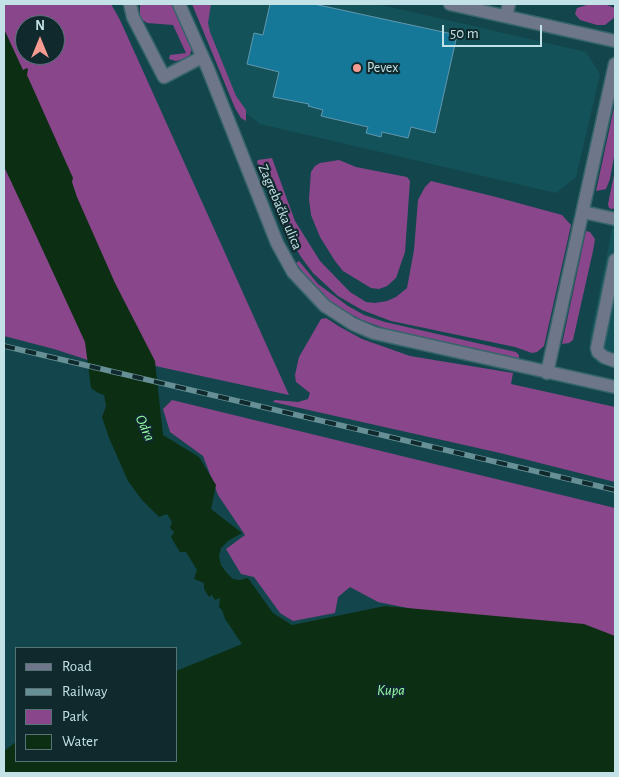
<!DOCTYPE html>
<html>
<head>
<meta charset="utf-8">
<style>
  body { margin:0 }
  #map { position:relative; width:619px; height:777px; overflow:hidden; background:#13464c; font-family:"Alegreya Sans",sans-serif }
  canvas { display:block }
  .frame { position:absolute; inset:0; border:5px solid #c3e2e7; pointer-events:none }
  .legend { position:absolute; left:15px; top:647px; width:162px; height:115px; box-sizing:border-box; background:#0f292d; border:1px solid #577377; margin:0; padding:6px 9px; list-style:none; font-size:15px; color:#c3e2e7 }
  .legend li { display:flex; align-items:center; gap:10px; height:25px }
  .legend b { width:25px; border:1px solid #577377 }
  .north { position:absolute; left:15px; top:15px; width:50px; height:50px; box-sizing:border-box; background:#0f292d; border:1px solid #577377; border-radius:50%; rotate:0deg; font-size:14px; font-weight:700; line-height:20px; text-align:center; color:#c3e2e7 }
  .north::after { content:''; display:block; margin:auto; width:18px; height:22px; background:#f59c92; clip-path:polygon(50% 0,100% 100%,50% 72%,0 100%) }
  .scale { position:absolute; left:442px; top:25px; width:100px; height:22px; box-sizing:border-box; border:2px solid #c3e2e7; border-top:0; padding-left:6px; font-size:15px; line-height:18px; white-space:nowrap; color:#c3e2e7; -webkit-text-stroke:4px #0f292d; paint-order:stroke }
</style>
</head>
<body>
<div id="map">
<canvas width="619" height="777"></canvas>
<div class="frame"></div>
<ul class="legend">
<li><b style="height:6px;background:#6e7689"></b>Road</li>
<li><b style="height:6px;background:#679096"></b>Railway</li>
<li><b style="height:14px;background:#8a468b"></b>Park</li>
<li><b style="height:14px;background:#0c2f13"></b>Water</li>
</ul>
<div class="north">N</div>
<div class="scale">50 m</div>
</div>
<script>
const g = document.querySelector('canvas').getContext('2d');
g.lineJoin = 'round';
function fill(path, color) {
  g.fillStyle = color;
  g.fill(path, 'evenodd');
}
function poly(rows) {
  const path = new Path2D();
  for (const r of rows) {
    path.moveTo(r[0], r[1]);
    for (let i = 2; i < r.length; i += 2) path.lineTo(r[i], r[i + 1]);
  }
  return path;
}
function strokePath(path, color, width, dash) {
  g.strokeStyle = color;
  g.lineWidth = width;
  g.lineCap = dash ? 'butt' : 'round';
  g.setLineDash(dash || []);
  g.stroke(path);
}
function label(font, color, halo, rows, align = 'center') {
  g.font = font + ' "Alegreya Sans",sans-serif';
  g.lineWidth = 4.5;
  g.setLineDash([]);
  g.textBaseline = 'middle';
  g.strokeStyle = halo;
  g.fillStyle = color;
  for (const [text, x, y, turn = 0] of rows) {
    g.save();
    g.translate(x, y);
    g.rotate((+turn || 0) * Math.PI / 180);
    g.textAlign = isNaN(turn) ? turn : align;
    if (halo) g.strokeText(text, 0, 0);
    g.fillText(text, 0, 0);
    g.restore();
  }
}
fill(poly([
  [192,4,377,4,586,52,600,74,576,177,556,193,260,124,238,107],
  [615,215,615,367,598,363,591,356,590,338]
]), '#145259');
fill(poly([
  [4,4,111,4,120,20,289,395,146,364,4,48],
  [25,25,55,25,55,55,25,55],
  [140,4,174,4,192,49,189,57,176,61,169,59,170,55,186,53,173,25,147,23,140,18],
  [192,4,211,4,208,23,210,32,236,96,246,110,246,121,241,118,235,108],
  [590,4,604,4,615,8,615,17,605,25,597,25,580,20,575,14,577,8],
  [615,103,615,151,610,179,606,189,596,191],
  [272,158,295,221,320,261,350,292,366,302,375,303,387,301,396,297,407,288,414,250,418,200,425,187,431,181,496,197,562,215,571,225,544,346,537,352,532,353,515,347,391,321,362,310,338,296,313,273,301,257,281,223,257,162,258,160],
  [339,160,356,167,407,177,410,181,405,252,396,278,387,286,379,289,371,288,343,271,335,261,320,237,311,215,309,199,311,172,315,166,320,163],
  [4,167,86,334,94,362,54,349,4,336],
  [615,170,615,208,612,209,609,208,608,204],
  [586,231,590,232,595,239,593,251,573,340,569,343,562,344],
  [299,261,318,284,348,306,364,315,385,322,516,352,519,355,519,358,518,360,419,337,392,331,362,320,337,307,325,297,310,282,296,263],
  [326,318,340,327,362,339,410,356,513,373,511,384,615,407,615,482,500,453,273,402,275,400,298,402,308,399,310,393,296,382,295,375,299,357,321,319],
  [172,400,615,508,615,650,378,602,350,587,338,597,335,613,293,621,280,613,254,577,241,574,226,549,245,535,218,495,203,456,170,432,163,409]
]), '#8a468b');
fill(poly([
  [4,29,23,70,27,68,28,69,27,75,73,178,72,182,77,197,115,283,155,361,163,435,199,457,216,485,211,509,242,533,228,541,221,548,219,556,221,565,226,572,233,579,240,580,248,578,273,613,292,625,385,606,584,624,615,636,615,773,4,773,4,751,16,742,16,761,176,761,176,671,242,644,225,619,222,610,219,607,220,598,215,600,212,595,209,597,204,589,204,583,194,579,197,570,186,552,180,552,175,544,171,537,174,532,170,528,172,522,167,514,159,517,142,500,128,481,109,438,102,417,106,406,104,395,98,393,91,388,85,342,4,166]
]), '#0c2f13');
const building = poly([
  [270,4,314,4,457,35,435,133,411,127,408,138,382,132,381,137,366,133,368,127,321,116,323,110,308,106,309,104,273,97,279,72,247,64,254,33,263,35,270,4]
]);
fill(building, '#157899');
strokePath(building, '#6197ae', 1);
const minor = poly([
  [130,4,133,17,164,77,202,57],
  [179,4,208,69,277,243,293,272,325,306,353,324,374,333,615,387],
  [450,4,615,41],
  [506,16,509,4],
  [583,212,615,219],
  [615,260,597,348,598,352,604,357,615,361],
  [547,373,615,64]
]);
strokePath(minor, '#36656b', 15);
strokePath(minor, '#6e7689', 12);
const rail = poly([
  [4,346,615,490]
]);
strokePath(rail, '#679096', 5.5);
strokePath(rail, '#0f292d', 4, [11]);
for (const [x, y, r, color] of [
  [357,68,5,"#f59c92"]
]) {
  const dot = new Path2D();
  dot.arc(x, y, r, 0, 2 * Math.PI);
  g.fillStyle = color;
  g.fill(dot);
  strokePath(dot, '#0f292d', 2);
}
label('14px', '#c3e2e7', '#0f292d', [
  ["Pevex",367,68]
], 'left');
label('14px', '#c3e2e7', '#0f292d', [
  ["Zagrebačka ulica",280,207,67]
]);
label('italic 15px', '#97fca3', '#0f292d', [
  ["Odra",145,428,66],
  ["Kupa",391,690]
]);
</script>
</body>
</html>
